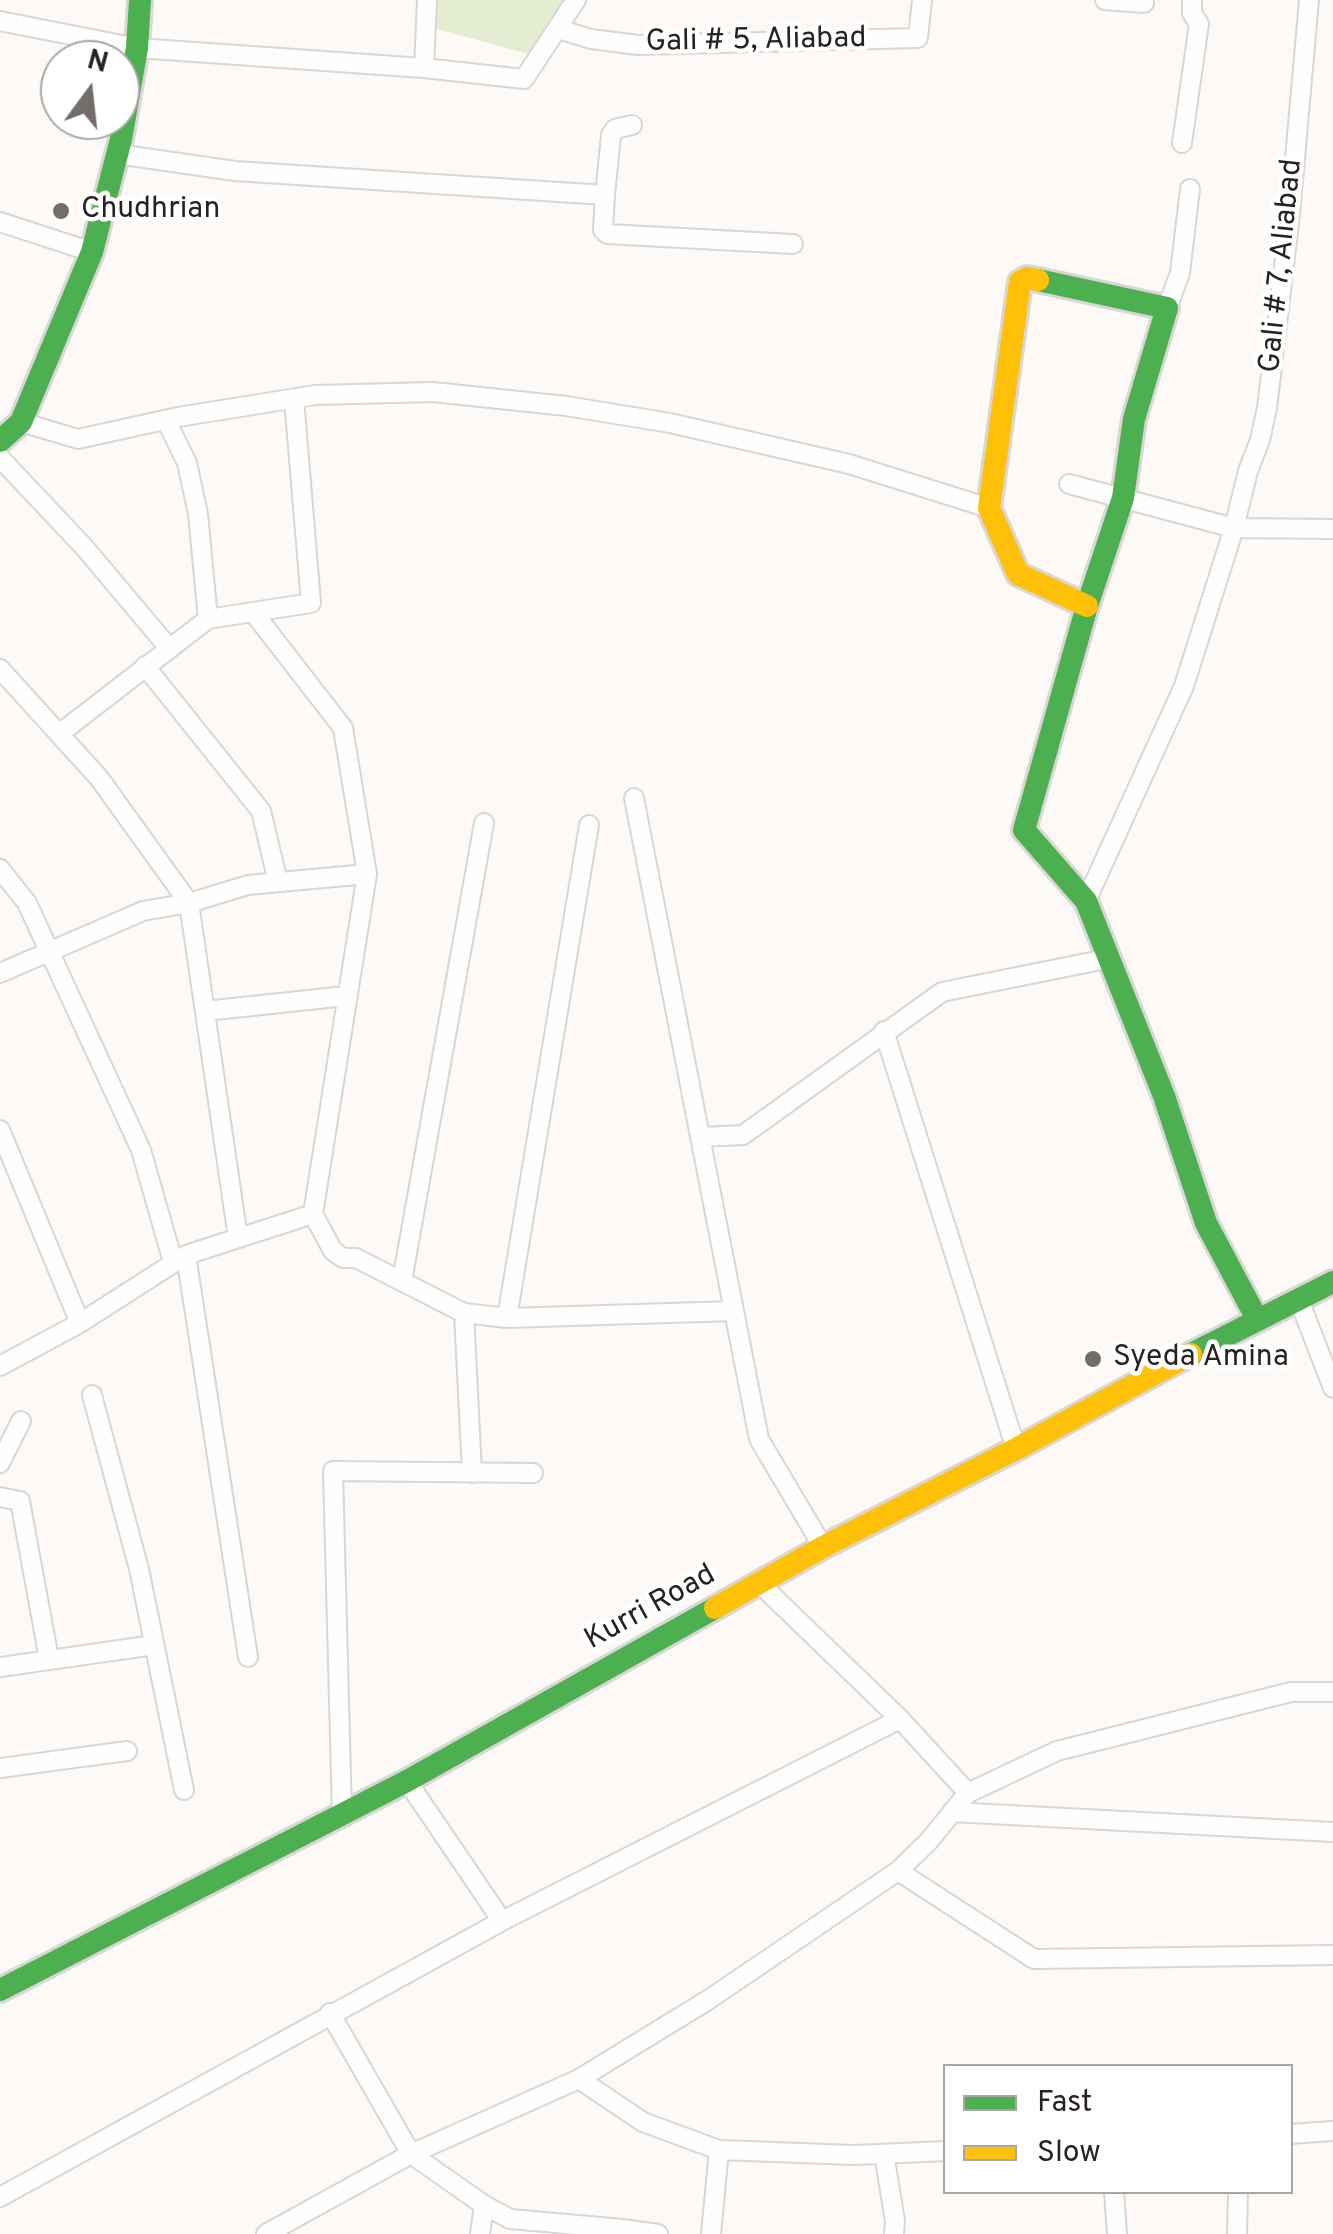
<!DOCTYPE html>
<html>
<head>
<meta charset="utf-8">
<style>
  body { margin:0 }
  #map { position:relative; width:1333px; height:2234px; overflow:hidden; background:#fcf9f7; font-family:Overpass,sans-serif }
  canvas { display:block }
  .legend { position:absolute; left:943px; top:2064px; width:350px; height:130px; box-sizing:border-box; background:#fff; border:2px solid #a9a7a5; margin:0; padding:12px 18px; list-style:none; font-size:30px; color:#27221f }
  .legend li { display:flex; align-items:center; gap:20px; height:50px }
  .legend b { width:50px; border:2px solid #a9a7a5 }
  .north { position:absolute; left:40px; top:40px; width:100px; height:100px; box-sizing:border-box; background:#fff; border:2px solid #a9a7a5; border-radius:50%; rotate:15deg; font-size:28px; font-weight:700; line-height:40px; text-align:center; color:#27221f }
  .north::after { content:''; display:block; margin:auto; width:35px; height:45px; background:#726d6b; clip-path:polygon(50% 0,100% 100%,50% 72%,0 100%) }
</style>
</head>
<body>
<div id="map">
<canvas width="1333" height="2234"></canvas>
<ul class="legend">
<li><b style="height:12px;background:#4caf50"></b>Fast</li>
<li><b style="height:12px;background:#ffc107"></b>Slow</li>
</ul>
<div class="north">N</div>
</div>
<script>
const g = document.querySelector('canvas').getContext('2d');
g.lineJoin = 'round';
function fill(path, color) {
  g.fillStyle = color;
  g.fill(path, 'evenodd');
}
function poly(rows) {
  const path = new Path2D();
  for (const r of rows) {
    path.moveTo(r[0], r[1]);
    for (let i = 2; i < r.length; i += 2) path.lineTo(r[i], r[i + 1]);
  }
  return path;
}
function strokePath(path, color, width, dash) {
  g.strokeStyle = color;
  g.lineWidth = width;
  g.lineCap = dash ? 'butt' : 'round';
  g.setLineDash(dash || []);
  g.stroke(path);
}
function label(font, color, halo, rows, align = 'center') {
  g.font = font + ' Overpass,sans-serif';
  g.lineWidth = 9;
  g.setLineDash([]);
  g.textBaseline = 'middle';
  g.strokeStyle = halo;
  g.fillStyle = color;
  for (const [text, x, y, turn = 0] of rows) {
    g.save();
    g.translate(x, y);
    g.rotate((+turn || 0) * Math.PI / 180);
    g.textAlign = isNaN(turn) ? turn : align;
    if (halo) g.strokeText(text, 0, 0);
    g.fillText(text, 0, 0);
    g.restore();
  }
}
fill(poly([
  [434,0,572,0,544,31,529,54,433,28]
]), '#e4edd1');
const street = poly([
  [1105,0,1144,3],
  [0,21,137,48,424,68,524,79,576,0],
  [558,29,591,39,638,45,918,38,922,0],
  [424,68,427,0],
  [1182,143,1199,24,1192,13,1192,0],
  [117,154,235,171,605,195,603,230,607,234,793,244],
  [605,195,611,135,615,129,632,125],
  [0,222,92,252],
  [1167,308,1180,273,1190,189],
  [166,420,187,463,198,514,208,619],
  [21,422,78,439,178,417,315,395,433,392,566,406,670,423,849,464,989,508],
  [0,458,84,547,169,648],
  [1069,484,1234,528,1333,529],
  [253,612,343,728,367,874,313,1214,333,1251,343,1258,356,1258,464,1313],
  [145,666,261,811,278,882],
  [0,669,99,778,189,903,238,1238],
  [59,734,208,619,311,603,294,399],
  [634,798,759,1439,823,1547],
  [0,869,27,903,141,1150,173,1262],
  [1086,901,1184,686,1234,528,1248,471,1260,440,1267,408,1290,215,1309,0],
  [0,973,143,911,189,903,248,885,367,874],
  [205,1011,346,996],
  [884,1031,1016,1449],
  [0,1130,80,1323,0,1366],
  [700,1137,743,1135,942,992,1111,958],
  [186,1255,248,1657],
  [402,1281,484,823],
  [1299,1300,1333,1388],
  [507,1318,589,825],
  [80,1323,186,1255,313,1214],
  [92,1395,139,1569,184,1790],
  [0,1463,21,1421],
  [472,1473,464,1313,507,1318,734,1311],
  [0,1497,20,1501,49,1659],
  [0,1667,154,1645],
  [0,1768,127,1751],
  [968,1793,1057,1751,1291,1692,1333,1692],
  [952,1812,1333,1832],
  [342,1815,333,1471,533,1473],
  [898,1871,1034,1959,1333,1955],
  [502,1921,900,1719],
  [330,2013,411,2154,484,2205,510,2219,623,2229,622,2234],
  [579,2079,643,2122,719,2150,854,2155,946,2151],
  [1290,2134,1333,2131],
  [884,2154,895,2221,894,2234],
  [1114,2192,1117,2234],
  [0,2197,502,1921,407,1781],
  [623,2229,658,2234],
  [266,2234,411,2154,579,2079,708,2000,898,1871,928,1842,968,1793,900,1719,759,1583],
  [480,2234,484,2205],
  [711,2234,719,2150],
  [1237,2234,1238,2192]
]);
const fast = poly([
  [1038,280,1167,308,1134,419,1123,498,1087,606,1024,830,1086,901,1164,1096,1206,1223,1257,1319],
  [0,441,21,422,92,252,121,139,137,48,140,0],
  [1191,1354,1333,1282],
  [0,1990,407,1781,715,1608]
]);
const slow = poly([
  [1038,280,1027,278,1020,282,989,508,1018,574,1087,606],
  [715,1608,823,1547,1016,1449,1191,1354]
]);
strokePath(street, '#d9d6d4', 22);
strokePath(fast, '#d9d6d4', 28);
strokePath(slow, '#d9d6d4', 28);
strokePath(street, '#fffefe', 18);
strokePath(fast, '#4caf50', 22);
strokePath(slow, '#ffc107', 22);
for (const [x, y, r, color] of [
  [61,211,10,"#726d6b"],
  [1093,1359,10,"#726d6b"]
]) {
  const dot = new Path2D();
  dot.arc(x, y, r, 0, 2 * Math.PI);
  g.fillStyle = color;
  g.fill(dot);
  strokePath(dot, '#fff', 4);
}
label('30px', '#27221f', '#fff', [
  ["Gali # 5, Aliabad",756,42,-1],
  ["Gali # 7, Aliabad",1283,266,-84],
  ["Kurri Road",651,1609,-29]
]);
label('30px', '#27221f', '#fff', [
  ["Chudhrian",81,211],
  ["Syeda Amina",1113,1359]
], 'left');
</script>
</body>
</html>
